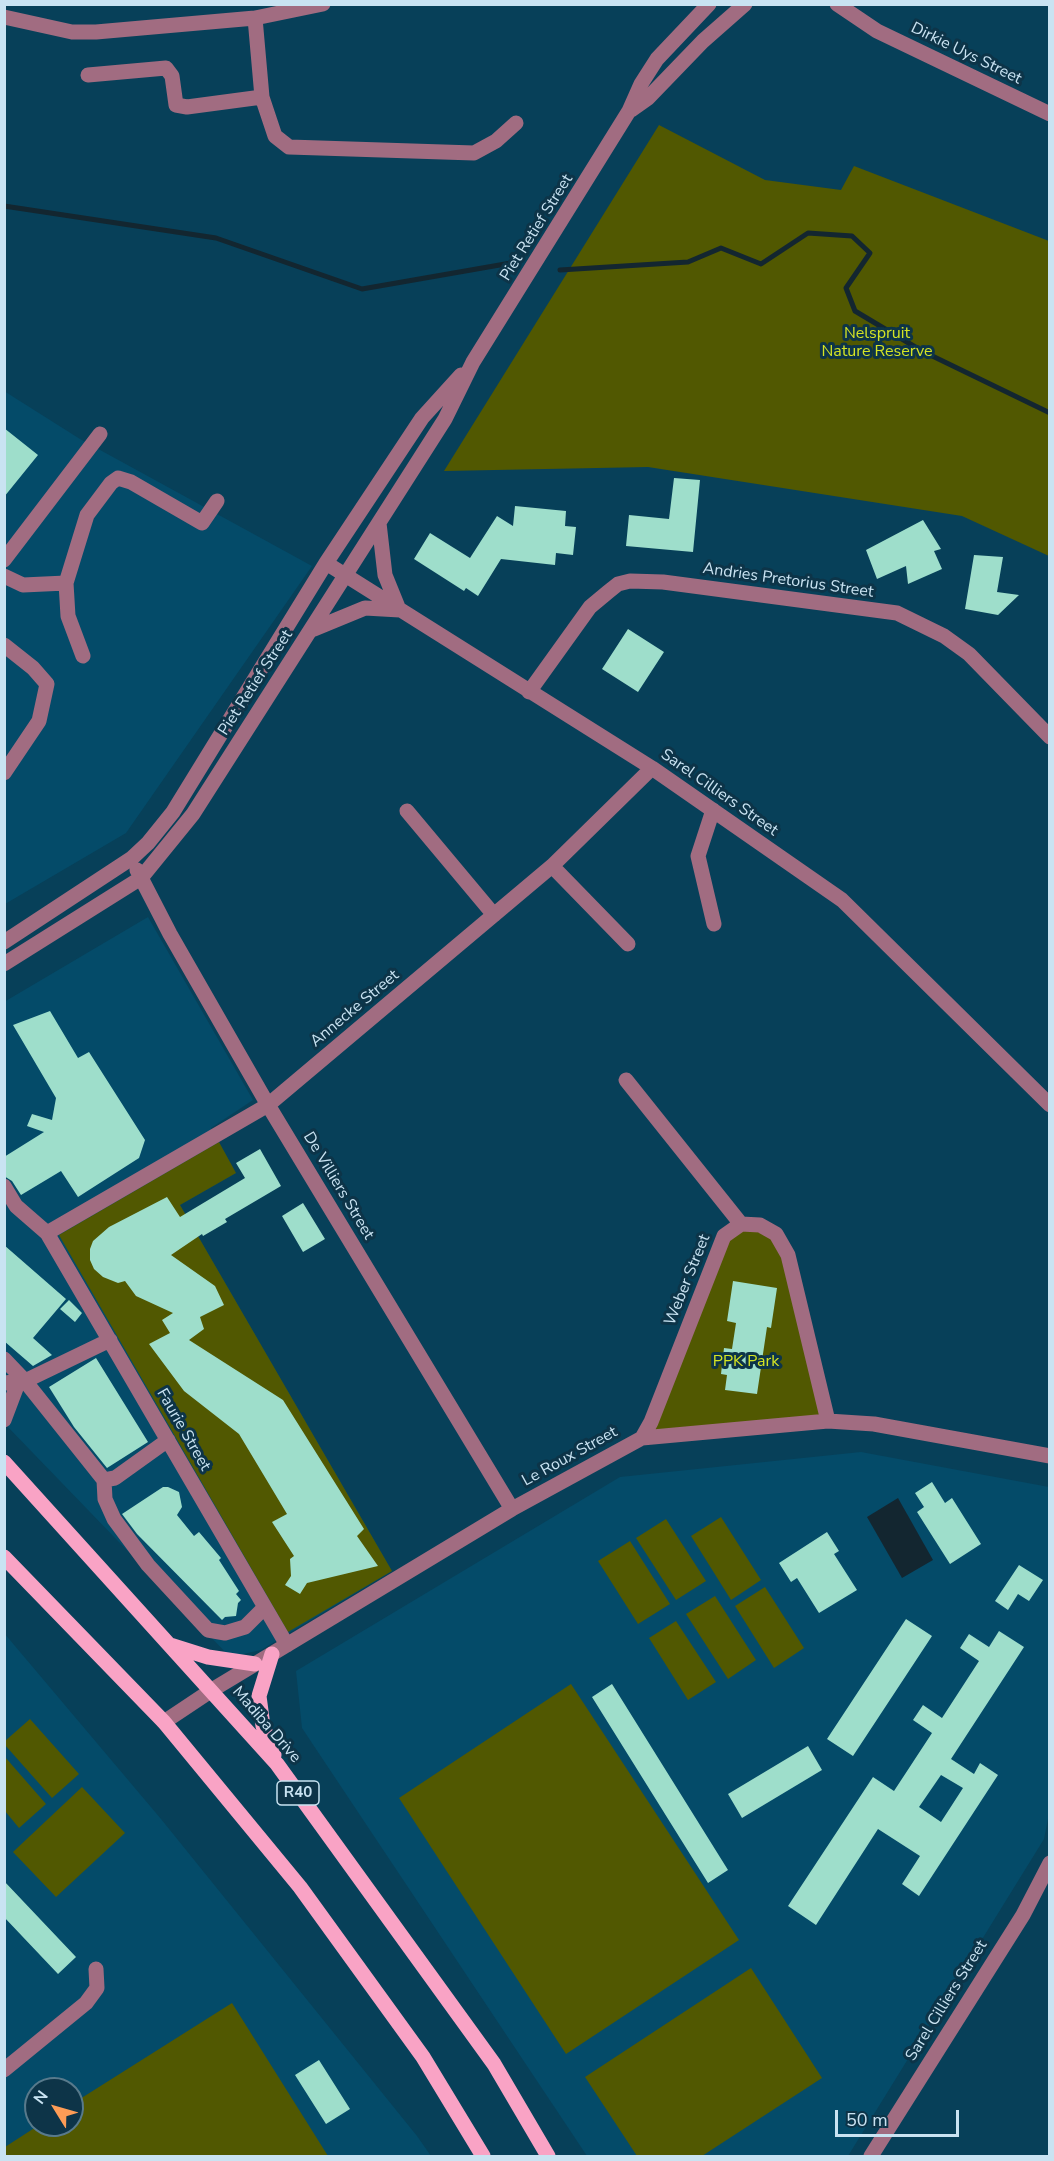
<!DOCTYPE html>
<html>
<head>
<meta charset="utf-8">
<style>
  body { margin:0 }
  #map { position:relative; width:1054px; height:2161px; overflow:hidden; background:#074059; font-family:"Nunito Sans",sans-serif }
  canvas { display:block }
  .frame { position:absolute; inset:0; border:6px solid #c9e3f2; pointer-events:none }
  .north { position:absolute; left:24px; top:2077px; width:60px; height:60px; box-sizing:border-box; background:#0d3448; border:2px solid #587a8c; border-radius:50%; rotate:307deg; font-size:16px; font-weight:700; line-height:24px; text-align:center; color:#c9e3f2 }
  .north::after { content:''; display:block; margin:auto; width:21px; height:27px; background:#fd9c56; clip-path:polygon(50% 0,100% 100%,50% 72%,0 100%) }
  .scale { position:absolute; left:835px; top:2110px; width:124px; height:27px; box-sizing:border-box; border:3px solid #c9e3f2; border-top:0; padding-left:8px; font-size:18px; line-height:21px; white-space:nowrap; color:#c9e3f2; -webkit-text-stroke:4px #0d3448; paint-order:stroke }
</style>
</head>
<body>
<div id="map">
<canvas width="1054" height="2161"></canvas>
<div class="frame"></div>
<div class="north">N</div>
<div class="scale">50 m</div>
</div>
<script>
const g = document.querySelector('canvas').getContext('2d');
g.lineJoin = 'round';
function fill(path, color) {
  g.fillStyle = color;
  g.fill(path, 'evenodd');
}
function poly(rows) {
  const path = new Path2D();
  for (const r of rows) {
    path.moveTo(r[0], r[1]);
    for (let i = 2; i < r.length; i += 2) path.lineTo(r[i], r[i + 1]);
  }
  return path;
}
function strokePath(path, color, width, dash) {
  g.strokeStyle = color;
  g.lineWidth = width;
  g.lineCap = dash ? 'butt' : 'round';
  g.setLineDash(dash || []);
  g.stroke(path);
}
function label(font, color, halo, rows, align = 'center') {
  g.font = font + ' "Nunito Sans",sans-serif';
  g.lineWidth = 6;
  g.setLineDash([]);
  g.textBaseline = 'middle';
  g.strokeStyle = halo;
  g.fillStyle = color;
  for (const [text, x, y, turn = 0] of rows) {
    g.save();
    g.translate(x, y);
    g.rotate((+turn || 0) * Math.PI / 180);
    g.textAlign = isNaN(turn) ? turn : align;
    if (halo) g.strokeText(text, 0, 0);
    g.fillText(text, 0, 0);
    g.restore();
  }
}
fill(poly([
  [4,391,80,439,312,566,126,833,5,904],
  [148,917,253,1100,211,1128,236,1173,180,1205,392,1571,261,1650,230,1657,5,1424,4,1002],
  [861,1452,1049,1487,1050,1809,1044,1839,848,2156,587,2156,302,1728,296,1671,620,1477],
  [4,1633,161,1819,417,2136,431,2156,5,2156],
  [36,2089,72,2089,72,2125,36,2125]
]), '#044b69');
fill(poly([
  [659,125,765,180,841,190,854,166,1049,241,1049,556,962,516,648,467,444,471],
  [219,1142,236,1173,180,1205,392,1571,288,1632,59,1235],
  [743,1225,776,1234,828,1421,642,1438,724,1236],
  [721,1517,761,1580,731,1600,691,1536],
  [666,1519,706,1581,676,1600,636,1538],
  [630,1541,670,1604,638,1624,598,1561],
  [765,1587,804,1648,774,1668,735,1606],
  [715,1596,756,1660,728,1679,686,1614],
  [676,1621,716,1682,688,1700,649,1638],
  [571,1684,739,1940,566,2054,399,1798],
  [30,1719,79,1774,52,1798,5,1745,5,1741],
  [5,1757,46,1804,19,1828,5,1811],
  [82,1787,125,1833,56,1897,13,1852],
  [751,1968,822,2078,702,2156,637,2156,585,2077],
  [232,2003,328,2156,5,2156,5,2147,39,2125,72,2125,72,2104]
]), '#515801');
fill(poly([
  [898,1498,933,1560,902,1578,867,1517]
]), '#132630');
strokePath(poly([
  [4,206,216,238,362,289,511,263],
  [560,270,688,262,721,248,761,264,808,233,852,236,870,253,846,288,855,311,922,351,1050,413]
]), '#132630', 5);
fill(poly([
  [4,428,38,455,4,497],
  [674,478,700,480,693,552,626,546,629,515,669,519],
  [515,506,566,511,565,526,576,527,573,555,556,553,555,565,501,559,478,596,466,588,464,591,414,559,430,533,470,558,497,516,513,526],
  [923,520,941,549,934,551,942,569,908,584,906,566,877,579,866,550],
  [974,555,1003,557,997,592,1019,595,998,615,965,609],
  [628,629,664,652,638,692,602,669],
  [50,1011,78,1058,89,1052,145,1140,139,1158,78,1197,61,1171,21,1195,12,1181,4,1176,4,1157,44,1132,27,1126,32,1114,52,1120,56,1098,13,1025],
  [260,1149,281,1186,225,1219,227,1222,203,1236,202,1234,171,1255,215,1286,224,1305,200,1317,204,1329,189,1340,283,1400,364,1529,357,1536,378,1566,307,1583,300,1594,285,1585,291,1576,290,1559,294,1556,272,1522,287,1514,239,1434,184,1391,149,1344,170,1333,162,1320,173,1313,136,1296,125,1281,118,1283,103,1277,94,1269,90,1260,90,1249,93,1241,109,1227,167,1197,180,1217,245,1178,236,1163],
  [303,1203,325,1239,303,1252,282,1216],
  [4,1245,66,1299,33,1338,52,1355,33,1366,4,1341],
  [733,1281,777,1288,771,1328,767,1327,757,1394,725,1390,727,1375,721,1374,724,1348,732,1349,736,1323,727,1321],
  [69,1300,82,1313,75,1322,60,1309],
  [96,1358,148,1442,107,1468,74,1427,49,1387],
  [932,1482,945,1503,952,1498,981,1544,950,1564,917,1512,924,1507,915,1493],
  [163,1487,168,1487,179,1492,182,1507,177,1515,194,1536,199,1532,221,1558,219,1560,239,1591,236,1594,241,1600,238,1603,236,1616,225,1617,222,1620,137,1534,122,1514],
  [827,1532,839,1551,834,1554,857,1590,819,1613,797,1578,791,1582,779,1563],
  [1019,1565,1043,1580,1029,1601,1018,1594,1008,1610,995,1601],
  [906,1619,932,1636,853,1756,827,1739],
  [999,1631,1024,1647,951,1759,974,1774,980,1763,998,1775,919,1896,902,1884,920,1856,878,1829,816,1925,788,1906,873,1777,894,1791,932,1733,913,1720,923,1705,942,1718,979,1661,960,1648,969,1634,989,1647],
  [941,1775,963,1788,941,1822,919,1807],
  [612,1684,728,1870,708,1883,592,1697],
  [808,1746,822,1770,742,1818,728,1794],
  [4,1881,76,1957,58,1974,4,1917],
  [319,2060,350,2109,326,2124,295,2075]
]), '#9edecb');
strokePath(poly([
  [837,4,877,31,1050,114],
  [4,17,72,32,96,32,255,18,323,4],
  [255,18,262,97,275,136,289,147,474,153,496,141,516,123],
  [88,75,166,68,172,76,176,105,187,107,262,97],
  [631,110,648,98,703,41,745,4],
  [379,523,385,575,398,607],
  [4,560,100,434],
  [326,563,652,768,842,900,1050,1105],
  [4,576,23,585,66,583],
  [314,629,365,608,400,610],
  [4,645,33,668,47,684,39,721,4,773],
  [83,656,68,616,66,583,87,515,111,483,118,478,131,482,202,523,217,501],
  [529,692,590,607,608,592,618,584,630,581,663,582,897,613,944,636,969,654,1050,737],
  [713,810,698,856,714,924],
  [407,811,494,915],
  [552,866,628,944],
  [137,870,170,934,268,1105,512,1509],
  [4,942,132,858,148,843,173,812,326,563,422,418,461,375],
  [4,964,141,878,193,814,445,419,473,362,629,111,641,84,657,59,709,4],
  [626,1080,741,1224],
  [4,1186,16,1206,47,1233,287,1645],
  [47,1233,268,1105,552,866,652,768],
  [4,1359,25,1381,104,1480,115,1478,168,1440],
  [4,1383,25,1381,110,1340],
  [4,1420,18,1383],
  [642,1438,651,1422,724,1236,741,1224,760,1225,776,1234,788,1255,828,1421],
  [104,1480,105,1499,114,1519,148,1565,208,1630,225,1633,245,1627,264,1608],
  [164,1722,212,1690,512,1509,642,1438,828,1421,874,1424,1050,1456],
  [4,2070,86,2003,97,1988,96,1969],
  [871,2156,1023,1915,1050,1863]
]), '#a16c81', 15);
strokePath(poly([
  [4,1462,277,1764,494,2064,548,2156],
  [4,1557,164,1722,300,1887,423,2057,483,2156],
  [170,1645,208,1657,255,1664],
  [272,1654,259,1696,263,1726,274,1755]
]), '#f9a3c5', 15);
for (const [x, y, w] of [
  [298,1793,42]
]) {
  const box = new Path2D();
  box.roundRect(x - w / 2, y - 12, w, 24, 4.5);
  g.fillStyle = '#0d3448';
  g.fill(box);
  strokePath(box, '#c9e3f2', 1.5);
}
label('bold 15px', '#c9e3f2', null, [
  ["R40",298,1793]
]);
label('16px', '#c9e3f2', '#0d3448', [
  ["Dirkie Uys Street",966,54,26],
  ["Piet Retief Street",537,228,-58],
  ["Andries Pretorius Street",788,581,8],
  ["Piet Retief Street",256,683,-57],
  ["Sarel Cilliers Street",719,793,35],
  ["Annecke Street",355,1009,-40],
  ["De Villiers Street",338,1186,59],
  ["Weber Street",688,1280,-68],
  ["Faurie Street",183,1430,60],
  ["Le Roux Street",570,1457,-29],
  ["Madiba Drive",266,1725,49],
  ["Sarel Cilliers Street",947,2001,-58]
]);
label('16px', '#d5e424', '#0d3448', [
  ["Nelspruit",877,334],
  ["Nature Reserve",877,352],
  ["PPK Park",746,1362]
]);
</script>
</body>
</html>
